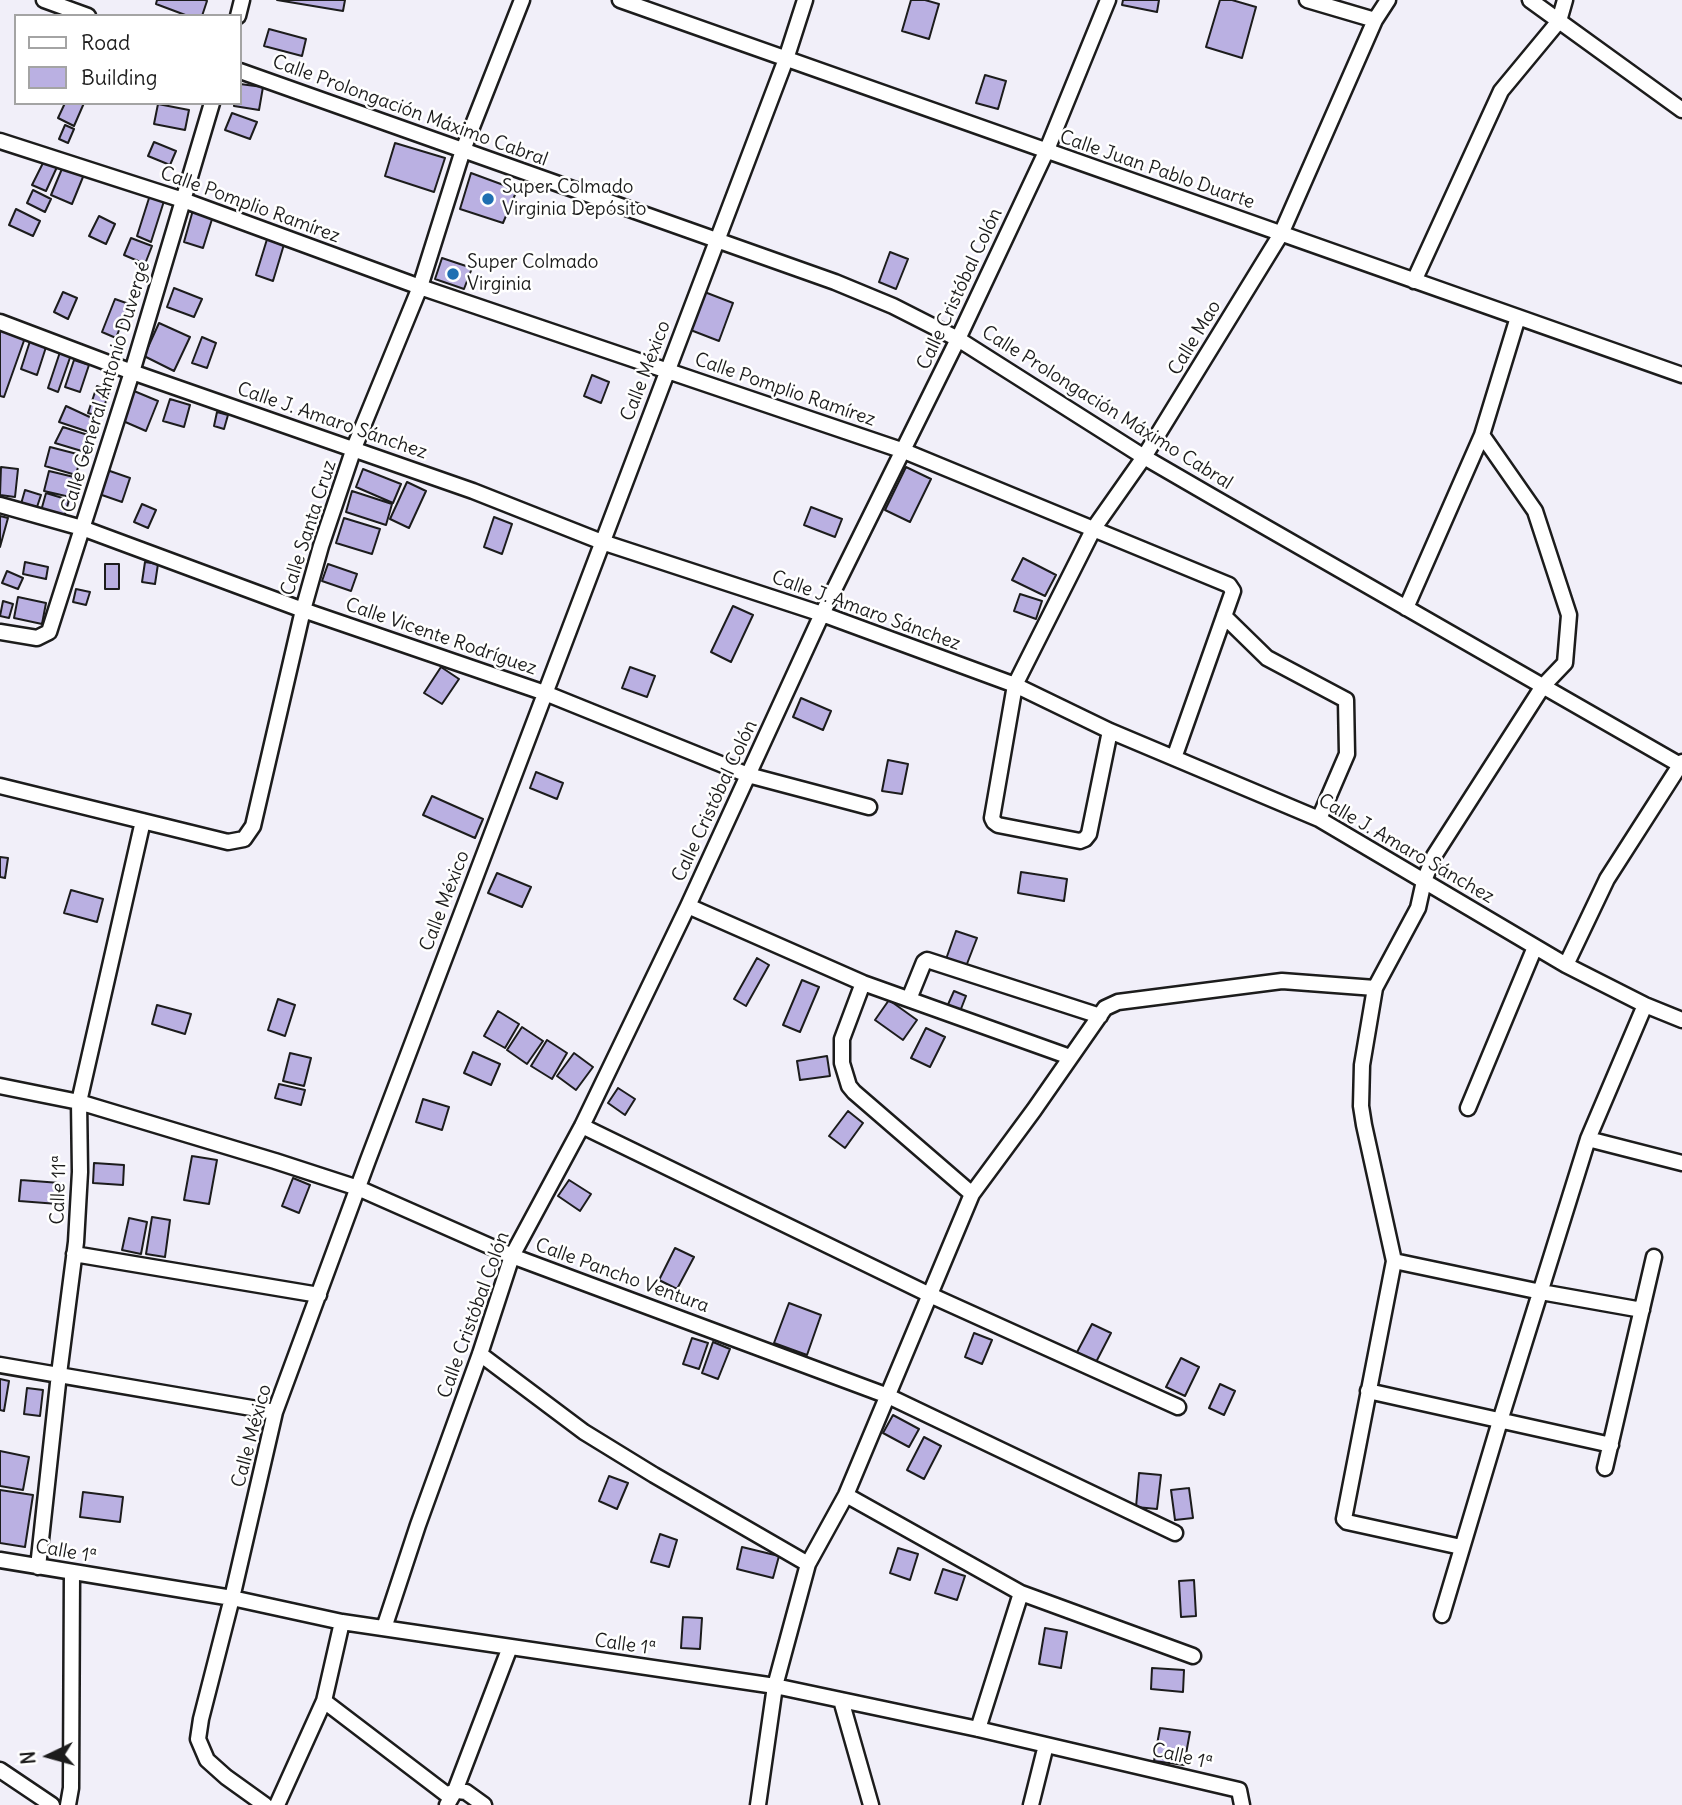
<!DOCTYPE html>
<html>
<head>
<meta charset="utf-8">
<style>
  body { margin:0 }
  #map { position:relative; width:1682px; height:1805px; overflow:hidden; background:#f1eff9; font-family:Delius,sans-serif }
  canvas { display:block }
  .legend { position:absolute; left:14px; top:14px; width:228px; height:91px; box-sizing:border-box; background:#fff; border:2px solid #a4a4a4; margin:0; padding:9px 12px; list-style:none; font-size:21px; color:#1c1c1c }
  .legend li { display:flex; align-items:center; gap:14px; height:35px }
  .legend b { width:35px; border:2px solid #a4a4a4 }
  .north { position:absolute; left:14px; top:1721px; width:70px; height:70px; -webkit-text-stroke:5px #fff; paint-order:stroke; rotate:265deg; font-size:19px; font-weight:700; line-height:28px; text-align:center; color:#1c1c1c }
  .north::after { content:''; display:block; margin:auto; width:24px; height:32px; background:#1c1c1c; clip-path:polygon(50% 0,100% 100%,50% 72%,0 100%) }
</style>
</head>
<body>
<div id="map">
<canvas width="1682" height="1805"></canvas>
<ul class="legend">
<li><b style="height:9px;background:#fff"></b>Road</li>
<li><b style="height:19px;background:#bab0e2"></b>Building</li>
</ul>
<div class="north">N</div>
</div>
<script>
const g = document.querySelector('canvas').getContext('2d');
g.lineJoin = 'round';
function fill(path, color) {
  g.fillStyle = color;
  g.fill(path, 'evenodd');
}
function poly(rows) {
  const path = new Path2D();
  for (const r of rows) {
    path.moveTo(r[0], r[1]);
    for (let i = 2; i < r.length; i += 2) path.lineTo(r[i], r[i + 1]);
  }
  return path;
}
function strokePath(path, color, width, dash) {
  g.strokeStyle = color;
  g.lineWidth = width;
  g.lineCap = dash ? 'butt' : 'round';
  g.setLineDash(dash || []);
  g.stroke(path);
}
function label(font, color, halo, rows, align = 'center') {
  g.font = font + ' Delius,sans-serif';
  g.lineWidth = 5;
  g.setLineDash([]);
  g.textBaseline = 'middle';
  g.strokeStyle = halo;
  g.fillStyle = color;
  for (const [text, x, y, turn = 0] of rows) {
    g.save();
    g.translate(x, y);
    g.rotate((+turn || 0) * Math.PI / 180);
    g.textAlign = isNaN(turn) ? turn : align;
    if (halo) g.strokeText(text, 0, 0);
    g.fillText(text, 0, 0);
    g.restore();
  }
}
const building = poly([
  [157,0,205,0,207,1,202,16,188,16,156,4,157,0],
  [277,0,345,0,343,11,277,0],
  [911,0,925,0,939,4,929,39,902,31,911,0],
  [1123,0,1159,0,1157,12,1122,5,1123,0],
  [1220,0,1232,0,1256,7,1242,58,1206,47,1220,0],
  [269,29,306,39,302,56,264,46,269,29],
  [985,75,1006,81,998,109,976,103,985,75],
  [240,84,263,87,259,110,234,106,234,103,240,103,240,84],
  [65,103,84,103,74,126,58,118,65,103],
  [158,104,189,110,185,130,154,124,158,104],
  [232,113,257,122,250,139,225,130,232,113],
  [65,125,74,129,68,143,59,139,65,125],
  [154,142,176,151,170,165,148,156,154,142],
  [395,143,445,158,434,192,385,176,395,143],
  [44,161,57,167,46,191,32,185,44,161],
  [64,164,85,172,72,204,51,195,64,164],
  [471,173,517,190,503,223,460,209,471,173],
  [33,190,51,199,45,212,27,203,33,190],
  [150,195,164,201,151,242,137,236,150,195],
  [16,209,40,221,33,236,9,225,16,209],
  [193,210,213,216,203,248,184,242,193,210],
  [99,216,115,224,106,244,89,236,99,216],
  [268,236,285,241,273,281,256,275,268,236],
  [131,238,152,246,145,264,124,255,131,238],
  [890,252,908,259,896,289,879,282,890,252],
  [442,258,472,268,464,289,435,279,442,258],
  [174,288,202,299,194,317,167,307,174,288],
  [702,291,733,303,719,341,688,329,702,291],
  [63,292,77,298,68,319,54,312,63,292],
  [115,299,129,304,116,338,102,332,115,299],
  [159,323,190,337,174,371,144,356,159,323],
  [0,326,26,335,4,397,0,396,0,326],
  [202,337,216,343,207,368,192,363,202,337],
  [31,338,47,344,37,375,21,369,31,338],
  [61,349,72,352,58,392,48,388,61,349],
  [74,360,89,365,80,392,65,387,74,360],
  [592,375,609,382,601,403,584,396,592,375],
  [97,386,109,391,101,417,88,413,97,386],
  [134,391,158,401,146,431,123,421,134,391],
  [170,399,190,405,184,427,163,421,170,399],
  [66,406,94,419,89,432,59,422,66,406],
  [217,412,228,415,224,429,214,426,217,412],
  [63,427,91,436,85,452,55,443,63,427],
  [50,447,81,455,76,475,45,466,50,447],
  [1,467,18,469,15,497,0,495,1,467],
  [906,467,931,479,910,522,885,510,906,467],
  [363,469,401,484,393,503,356,487,363,469],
  [107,470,130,478,122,502,99,494,107,470],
  [49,471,74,477,70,497,44,491,49,471],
  [407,482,426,491,409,528,390,519,407,482],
  [25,490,41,495,36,510,21,504,25,490],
  [352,491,392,504,386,525,346,512,352,491],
  [46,493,69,500,64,518,41,511,46,493],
  [142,504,156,510,148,528,134,522,142,504],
  [811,507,842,519,835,537,804,525,811,507],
  [0,516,8,518,0,547,0,516],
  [494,517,512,524,502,554,484,547,494,517],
  [344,518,380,529,372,554,336,543,344,518],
  [1023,558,1056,575,1045,596,1012,580,1023,558],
  [25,562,48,567,46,579,23,574,25,562],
  [145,562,158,564,155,584,142,582,145,562],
  [105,564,119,564,119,589,105,589,105,564],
  [328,564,357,574,351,591,322,581,328,564],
  [7,571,23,578,18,589,2,583,7,571],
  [76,589,90,592,86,605,73,602,76,589],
  [1020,594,1042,601,1036,619,1014,611,1020,594],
  [18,597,46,603,42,624,14,618,18,597],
  [3,601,13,604,9,618,0,616,3,601],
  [733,606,753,615,731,662,711,652,733,606],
  [441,667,459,679,442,704,424,693,441,667],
  [630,667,655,676,647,697,622,688,630,667],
  [801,698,831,711,823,730,793,717,801,698],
  [888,760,908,764,902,794,882,791,888,760],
  [536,772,563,783,557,799,530,788,536,772],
  [432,796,483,819,475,838,423,815,432,796],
  [0,857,8,858,5,878,0,877,0,857],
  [1021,872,1067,879,1064,901,1018,893,1021,872],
  [497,873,531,887,522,907,488,893,497,873],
  [71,890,103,899,97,922,64,913,71,890],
  [956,931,977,938,965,969,945,962,956,931],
  [757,958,769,965,746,1006,734,999,757,958],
  [802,980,819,987,800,1032,783,1025,802,980],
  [954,991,966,996,959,1014,946,1009,954,991],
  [278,999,295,1005,285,1036,268,1030,278,999],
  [889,1000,917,1020,903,1040,875,1020,889,1000],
  [157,1005,191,1014,185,1034,152,1024,157,1005],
  [498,1011,519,1024,505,1048,484,1036,498,1011],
  [522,1027,543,1041,527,1064,507,1050,522,1027],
  [926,1028,945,1037,930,1067,911,1058,926,1028],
  [547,1040,567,1053,552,1079,531,1066,547,1040],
  [473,1052,500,1064,491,1085,464,1073,473,1052],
  [290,1053,311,1058,304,1086,283,1081,290,1053],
  [574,1053,593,1067,576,1090,557,1076,574,1053],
  [827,1056,830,1076,800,1080,797,1061,827,1056],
  [279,1084,305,1090,301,1105,275,1098,279,1084],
  [618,1088,635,1099,625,1115,608,1103,618,1088],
  [423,1099,449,1107,442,1130,416,1122,423,1099],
  [848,1111,863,1123,845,1148,829,1136,848,1111],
  [192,1156,217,1160,209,1204,184,1200,192,1156],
  [94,1163,124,1165,123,1185,93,1183,94,1163],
  [293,1178,310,1185,299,1213,282,1206,293,1178],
  [21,1180,60,1183,58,1204,19,1201,21,1180],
  [569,1180,591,1194,580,1211,558,1196,569,1180],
  [152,1217,170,1220,165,1257,146,1254,152,1217],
  [129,1218,147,1222,141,1254,122,1250,129,1218],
  [675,1248,694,1257,677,1289,659,1280,675,1248],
  [789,1303,821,1315,807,1355,774,1343,789,1303],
  [1092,1324,1111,1333,1095,1364,1076,1354,1092,1324],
  [974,1333,992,1340,982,1364,965,1357,974,1333],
  [692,1338,708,1343,699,1369,683,1364,692,1338],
  [713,1342,730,1349,718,1379,702,1373,713,1342],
  [1181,1358,1199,1367,1185,1396,1166,1387,1181,1358],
  [0,1379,9,1381,4,1411,0,1410,0,1379],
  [1220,1384,1235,1391,1224,1415,1209,1408,1220,1384],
  [27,1388,43,1390,40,1416,24,1414,27,1388],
  [893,1415,919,1429,909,1447,883,1433,893,1415],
  [924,1437,941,1446,924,1479,907,1470,924,1437],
  [0,1451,29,1457,23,1490,0,1486,0,1451],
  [1139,1473,1161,1475,1157,1509,1136,1507,1139,1473],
  [609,1476,628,1483,617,1509,599,1501,609,1476],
  [1189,1488,1193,1518,1175,1520,1171,1490,1189,1488],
  [0,1490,33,1495,25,1547,0,1543,0,1490],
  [83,1492,123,1497,120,1522,80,1517,83,1492],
  [660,1534,677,1540,669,1567,651,1562,660,1534],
  [742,1547,779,1556,773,1578,737,1569,742,1547],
  [898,1548,918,1554,910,1580,890,1573,898,1548],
  [943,1569,965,1576,957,1600,935,1593,943,1569],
  [1194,1580,1196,1616,1181,1617,1179,1581,1194,1580],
  [683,1617,702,1618,700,1649,681,1648,683,1617],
  [1045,1628,1067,1632,1061,1668,1039,1664,1045,1628],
  [1152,1668,1184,1670,1183,1692,1151,1689,1152,1668],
  [1160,1728,1190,1732,1184,1765,1154,1761,1160,1728]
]);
fill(building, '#bab0e2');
strokePath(building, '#1c1c1c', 2);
const street = poly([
  [44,0,88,16],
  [620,0,1682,375],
  [1307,0,1375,20],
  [1530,0,1682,110],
  [238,16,242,0],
  [240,71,835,282,893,306,958,339,1144,457,1213,497,1682,766],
  [0,141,183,200,420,287,904,451,1229,585,1233,591,1174,758],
  [1414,281,1501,91,1559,21,1565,0],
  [0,322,132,372,473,491,602,542,822,614,1015,685,1110,731,1319,819,1566,965,1645,1005,1682,1020],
  [1482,435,1535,511,1569,615,1565,663,1543,686,1434,856,1424,881,1418,908,1375,988,1362,1065,1361,1106,1364,1125,1394,1261,1541,1292,1642,1310],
  [0,505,82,528,303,610,545,693,748,775,869,807],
  [1406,608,1482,435,1518,317],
  [1224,616,1267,658,1346,700,1347,754,1319,819],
  [0,632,37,638,49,632,132,372,212,103],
  [1110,731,1089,834,1085,839,1080,841,998,825,994,822,992,818,1015,685,1094,528,1144,457,1281,234,1375,20,1388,0],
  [0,786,228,842,244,839,253,826,303,610,321,546,354,448,420,287,463,150,522,0],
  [688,906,863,983,1070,1057],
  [1566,965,1607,879,1682,762],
  [863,983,842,1039,842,1063,849,1086,854,1092,972,1194],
  [909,999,924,962,927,960,1100,1016],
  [0,1086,79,1102,275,1161,358,1188,512,1256,888,1396,1175,1533],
  [1468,1108,1535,947],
  [582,1126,930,1295,1178,1407],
  [1588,1139,1682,1163],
  [74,1254,319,1295],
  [1394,1261,1344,1519,1347,1522,1461,1547],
  [480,1354,584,1432,654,1475,808,1564],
  [0,1365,275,1412],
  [1368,1391,1611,1445],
  [1605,1468,1654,1257],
  [846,1495,1021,1593,1193,1656],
  [0,1560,232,1598,342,1622,775,1686,978,1729,1239,1790,1242,1805],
  [38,1567,59,1374,76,1242,80,1172,79,1102,143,821],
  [1442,1615,1500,1421,1588,1139,1645,1005],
  [384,1628,418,1525,480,1354,512,1256,582,1126,688,906,822,614,958,339,1046,152,1108,0],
  [841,1700,871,1805],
  [324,1701,446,1794,458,1791,466,1792,484,1805],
  [978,1729,1021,1593],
  [0,1770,52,1805],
  [68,1805,71,1788,72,1573],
  [265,1805,226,1777,207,1760,198,1739,201,1719,232,1598,275,1412,368,1160,786,59,805,0],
  [277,1805,324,1701,342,1622],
  [447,1805,455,1791,510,1647],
  [758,1805,775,1686,808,1564,846,1495,972,1194,1034,1110,1105,1008,1118,1002,1282,981,1375,988],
  [1031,1805,1046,1745]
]);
strokePath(street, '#1c1c1c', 19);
strokePath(street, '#fff', 14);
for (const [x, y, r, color] of [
  [488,199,7,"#1f6fb2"],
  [453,274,7,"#1f6fb2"]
]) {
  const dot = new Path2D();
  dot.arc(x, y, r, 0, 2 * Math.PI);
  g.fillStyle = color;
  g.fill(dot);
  strokePath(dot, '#fff', 2.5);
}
label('19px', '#1c1c1c', '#fff', [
  ["Calle Prolongación Máximo Cabral",410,111,20],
  ["Calle Juan Pablo Duarte",1157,170,19],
  ["Calle Pomplio Ramírez",250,205,20],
  ["Calle Cristóbal Colón",960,289,-65],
  ["Calle Mao",1195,338,-59],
  ["Calle México",646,371,-69],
  ["Calle General Antonio Duvergé",106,387,-73],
  ["Calle Pomplio Ramírez",785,390,19],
  ["Calle Prolongación Máximo Cabral",1107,408,32],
  ["Calle J. Amaro Sánchez",332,421,19],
  ["Calle Santa Cruz",309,528,-72],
  ["Calle J. Amaro Sánchez",866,611,20],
  ["Calle Vicente Rodríguez",441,637,19],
  ["Calle Cristóbal Colón",715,801,-65],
  ["Calle J. Amaro Sánchez",1406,849,30],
  ["Calle México",445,901,-69],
  ["Calle 11ª",59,1190,-88],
  ["Calle Pancho Ventura",622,1276,20],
  ["Calle Cristóbal Colón",474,1315,-70],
  ["Calle México",252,1436,-75],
  ["Calle 1ª",66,1552,10],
  ["Calle 1ª",625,1645,8],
  ["Calle 1ª",1182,1757,13]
]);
label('19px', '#1c1c1c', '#fff', [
  ["Super Colmado",502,188],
  ["Virginia Depósito",502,210],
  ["Super Colmado",467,263],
  ["Virginia",467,285]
], 'left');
</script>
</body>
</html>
